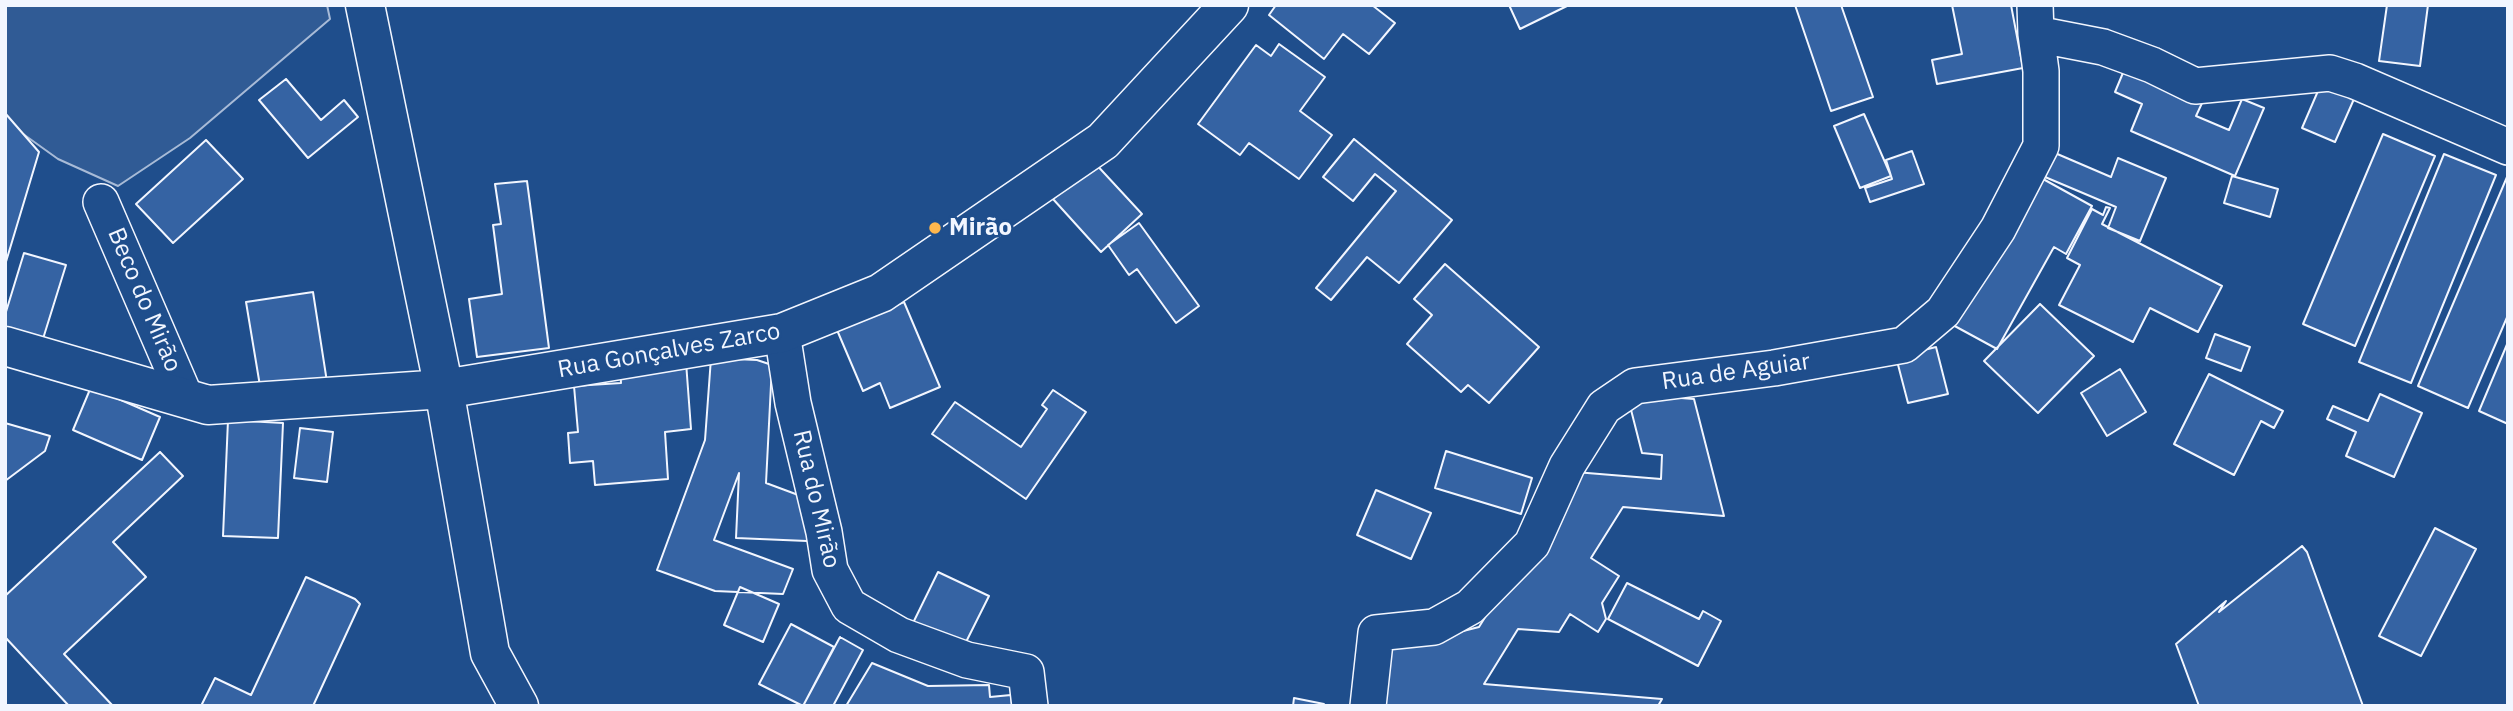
<!DOCTYPE html>
<html>
<head>
<meta charset="utf-8">
<style>
  body { margin:0 }
  #map { position:relative; width:2513px; height:711px; overflow:hidden; background:#1f4e8c; font-family:"IBM Plex Sans",sans-serif }
  canvas { display:block }
  .frame { position:absolute; inset:0; border:7px solid #f2f6ff; pointer-events:none }
</style>
</head>
<body>
<div id="map">
<canvas width="2513" height="711"></canvas>
<div class="frame"></div>
</div>
<script>
const g = document.querySelector('canvas').getContext('2d');
g.lineJoin = 'round';
function fill(path, color) {
  g.fillStyle = color;
  g.fill(path, 'evenodd');
}
function poly(rows) {
  const path = new Path2D();
  for (const r of rows) {
    path.moveTo(r[0], r[1]);
    for (let i = 2; i < r.length; i += 2) path.lineTo(r[i], r[i + 1]);
  }
  return path;
}
function strokePath(path, color, width, dash) {
  g.strokeStyle = color;
  g.lineWidth = width;
  g.lineCap = dash ? 'butt' : 'round';
  g.setLineDash(dash || []);
  g.stroke(path);
}
function label(font, color, halo, rows, align = 'center') {
  g.font = font + ' "IBM Plex Sans",sans-serif';
  g.lineWidth = 5;
  g.setLineDash([]);
  g.textBaseline = 'middle';
  g.strokeStyle = halo;
  g.fillStyle = color;
  for (const [text, x, y, turn = 0] of rows) {
    g.save();
    g.translate(x, y);
    g.rotate((+turn || 0) * Math.PI / 180);
    g.textAlign = isNaN(turn) ? turn : align;
    if (halo) g.strokeText(text, 0, 0);
    g.fillText(text, 0, 0);
    g.restore();
  }
}
const built = poly([
  [5,5,327,5,330,19,190,138,118,186,58,159,5,121,5,5]
]);
fill(built, '#305b95');
strokePath(built, '#a8bbd7', 2);
const building = poly([
  [1276,5,1372,5,1395,23,1369,54,1343,34,1324,59,1269,15,1276,5],
  [1509,5,1569,5,1520,29,1509,5],
  [1795,5,1841,5,1873,97,1831,111,1795,5],
  [1952,5,2011,5,2023,68,1937,84,1932,60,1962,54,1952,5],
  [2387,5,2428,5,2420,66,2379,61,2387,5],
  [1279,44,1325,77,1300,111,1332,135,1299,179,1249,143,1240,155,1198,124,1256,45,1271,56,1279,44],
  [2125,68,2203,101,2196,116,2229,130,2242,99,2264,108,2235,176,2131,131,2142,104,2115,92,2125,68],
  [286,79,321,120,344,100,358,117,308,158,259,100,286,79],
  [2321,84,2354,99,2335,142,2302,128,2321,84],
  [5,113,39,152,5,265,5,113],
  [1864,114,1891,176,1860,188,1834,126,1864,114],
  [2383,134,2435,156,2355,346,2303,324,2383,134],
  [1354,139,1452,220,1399,283,1367,257,1331,300,1316,288,1396,191,1375,174,1353,201,1323,177,1354,139],
  [206,140,243,179,173,243,136,204,206,140],
  [1912,151,1924,184,1870,202,1865,188,1892,179,1886,160,1912,151],
  [2055,153,2111,177,2118,158,2166,178,2140,241,2108,228,2116,207,2045,177,2055,153],
  [2444,154,2496,175,2411,383,2359,362,2444,154],
  [1093,161,1142,214,1101,252,1053,199,1093,161],
  [2034,174,2092,206,2066,254,2054,247,1997,349,1951,324,2034,174],
  [2232,176,2278,189,2270,217,2224,203,2232,176],
  [2507,177,2508,315,2468,408,2418,386,2507,177],
  [527,181,549,348,477,357,469,299,502,294,493,225,501,224,495,184,527,181],
  [2106,207,2110,208,2102,224,2222,286,2198,332,2150,308,2133,342,2059,305,2080,265,2067,258,2092,209,2103,215,2106,207],
  [1139,223,1199,306,1176,323,1137,269,1129,275,1108,245,1139,223],
  [24,253,66,265,42,342,5,331,5,315,24,253],
  [1445,264,1539,347,1489,403,1468,385,1461,392,1407,344,1432,315,1414,299,1445,264],
  [313,292,327,382,261,392,246,302,313,292],
  [904,302,940,387,890,408,880,383,863,391,837,330,904,302],
  [2040,304,2094,356,2038,413,1984,361,2040,304],
  [2215,334,2250,347,2241,371,2206,358,2215,334],
  [2508,342,2508,424,2479,411,2508,342],
  [1936,347,1948,394,1908,403,1896,357,1936,347],
  [711,358,757,360,772,365,766,483,809,499,807,541,736,538,739,473,714,540,793,569,783,594,715,591,657,570,705,440,711,358],
  [686,362,691,429,665,432,668,479,595,485,593,461,570,463,568,433,578,432,574,386,621,383,620,367,686,362],
  [2120,369,2146,412,2107,436,2081,393,2120,369],
  [2209,374,2283,411,2274,428,2261,421,2234,475,2174,444,2209,374],
  [91,387,160,417,142,460,73,430,91,387],
  [1053,390,1086,412,1026,499,932,434,955,402,1021,447,1047,409,1042,405,1053,390],
  [1627,394,1694,399,1724,516,1623,507,1591,558,1619,576,1602,603,1606,619,1598,632,1570,614,1559,632,1518,629,1484,684,1662,699,1658,706,1376,706,1380,652,1479,627,1575,472,1661,479,1662,455,1642,453,1627,394],
  [2380,394,2422,413,2394,477,2346,456,2356,432,2327,419,2333,406,2368,421,2380,394],
  [228,420,283,423,278,538,223,536,228,420],
  [5,423,50,436,45,451,5,481,5,423],
  [300,428,333,432,327,482,294,478,300,428],
  [1446,451,1532,478,1521,514,1435,488,1446,451],
  [160,452,183,476,113,542,146,577,64,654,113,706,69,706,5,637,5,596,160,452],
  [1376,490,1431,513,1411,559,1357,535,1376,490],
  [2435,528,2476,549,2421,656,2379,636,2435,528],
  [2302,546,2307,552,2363,706,2199,706,2176,644,2226,601,2219,612,2302,546],
  [938,572,989,596,962,650,912,625,938,572],
  [306,577,355,599,360,604,313,706,201,706,215,678,251,695,306,577],
  [1627,583,1699,619,1703,611,1721,621,1698,666,1608,619,1627,583],
  [740,587,779,604,763,642,724,625,740,587],
  [791,624,834,647,803,706,759,684,791,624],
  [840,637,863,650,833,706,803,706,840,637],
  [872,663,928,686,989,685,990,697,1011,695,1012,706,846,706,872,663],
  [1294,698,1324,704,1323,706,1293,706,1294,698]
]);
fill(building, '#3563a3');
strokePath(building, '#f2f6ff', 2);
const street = poly([
  [2036,34,2103,47,2152,65,2195,86,2330,73,2355,81,2508,147],
  [101,202,186,399],
  [782,333,793,403,824,532,830,570,849,606,899,635,967,660,1026,672,1030,706],
  [1368,706,1376,633,1434,627,1470,607,1532,544,1567,466,1604,407,1635,386,1774,368,1904,345,1943,312,1998,229,2041,146,2041,71,2036,34,2035,5]
]);
const secondary = poly([
  [365,5,444,389,490,653,519,706],
  [5,346,208,405,444,389,782,333,881,293,1103,141,1229,5]
]);
strokePath(street, '#f2f6ff', 38);
strokePath(secondary, '#f2f6ff', 41);
strokePath(street, '#1f4e8c', 35);
strokePath(secondary, '#1f4e8c', 38);
for (const [x, y, r, color] of [
  [935,228,7,"#ffb74d"]
]) {
  const dot = new Path2D();
  dot.arc(x, y, r, 0, 2 * Math.PI);
  g.fillStyle = color;
  g.fill(dot);
  strokePath(dot, '#1f4e8c', 2.5);
}
label('bold 24px', '#f2f6ff', '#1f4e8c', [
  ["Mirão",949,228]
], 'left');
label('24px', '#f2f6ff', '#1f4e8c', [
  ["Beco do Mirão",144,300,67],
  ["Rua Gonçalves Zarco",669,351,-10],
  ["Rua de Aguiar",1736,372,-8],
  ["Rua do Mirão",816,499,77]
]);
</script>
</body>
</html>
